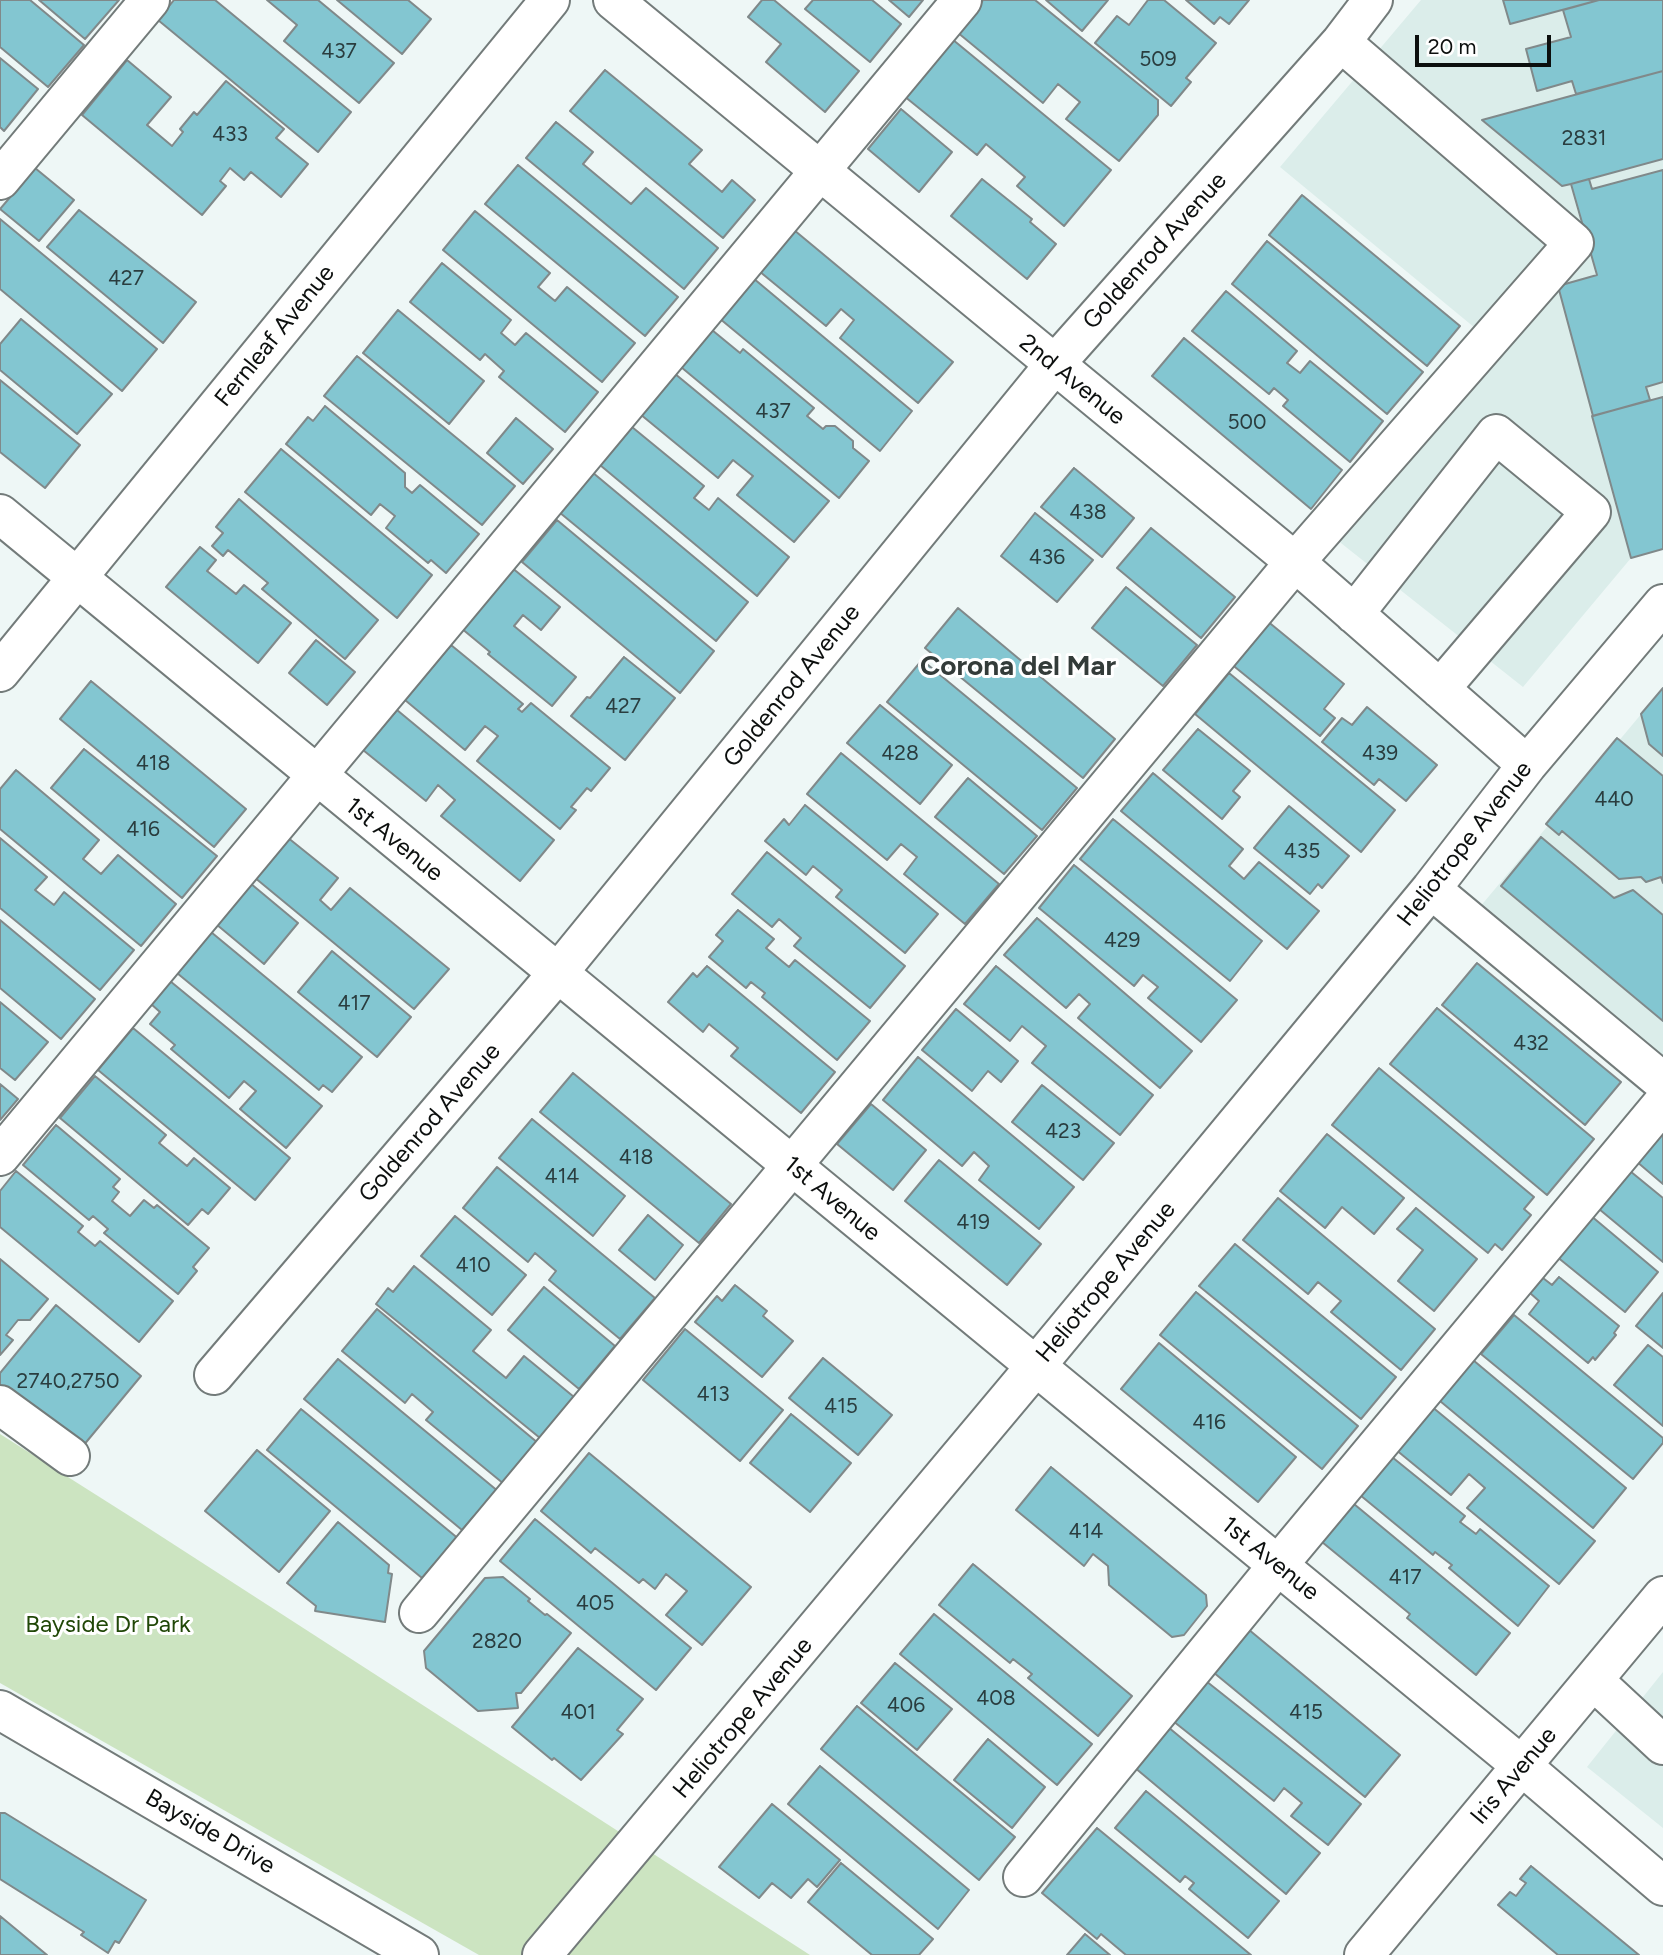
<!DOCTYPE html>
<html>
<head>
<meta charset="utf-8">
<style>
  body { margin:0 }
  #map { position:relative; width:1663px; height:1955px; overflow:hidden; background:#eef7f6; font-family:Figtree,sans-serif }
  canvas { display:block }
  .scale { position:absolute; left:1415px; top:35px; width:136px; height:32px; box-sizing:border-box; border:4px solid #0c0f0e; border-top:0; padding-left:9px; font-size:21px; line-height:24px; white-space:nowrap; color:#0c0f0e; -webkit-text-stroke:5px #fff; paint-order:stroke }
</style>
</head>
<body>
<div id="map">
<canvas width="1663" height="1955"></canvas>
<div class="scale">20 m</div>
</div>
<script>
const g = document.querySelector('canvas').getContext('2d');
g.lineJoin = 'round';
function fill(path, color) {
  g.fillStyle = color;
  g.fill(path, 'evenodd');
}
function poly(rows) {
  const path = new Path2D();
  for (const r of rows) {
    path.moveTo(r[0], r[1]);
    for (let i = 2; i < r.length; i += 2) path.lineTo(r[i], r[i + 1]);
  }
  return path;
}
function strokePath(path, color, width, dash) {
  g.strokeStyle = color;
  g.lineWidth = width;
  g.lineCap = dash ? 'butt' : 'round';
  g.setLineDash(dash || []);
  g.stroke(path);
}
function label(font, color, halo, rows, align = 'center') {
  g.font = font + ' Figtree,sans-serif';
  g.lineWidth = 6;
  g.setLineDash([]);
  g.textBaseline = 'middle';
  g.strokeStyle = halo;
  g.fillStyle = color;
  for (const [text, x, y, turn = 0] of rows) {
    g.save();
    g.translate(x, y);
    g.rotate((+turn || 0) * Math.PI / 180);
    g.textAlign = isNaN(turn) ? turn : align;
    if (halo) g.strokeText(text, 0, 0);
    g.fillText(text, 0, 0);
    g.restore();
  }
}
fill(poly([
  [1421,0,1663,0,1663,549,1631,558,1523,687,1332,536,1492,342,1280,167],
  [1663,688,1663,1105,1459,932],
  [1663,1672,1663,1828,1587,1767]
]), '#dbedea');
fill(poly([
  [0,1434,139,1522,810,1955,479,1955,0,1683]
]), '#cce4c1');
const building = poly([
  [0,0,30,0,84,45,48,87,0,47,0,0],
  [39,0,119,0,85,39,39,0],
  [174,0,215,0,351,112,318,152,158,20,174,0],
  [267,0,318,0,394,63,359,103,284,41,297,25,267,0],
  [337,0,408,0,431,19,402,54,337,0],
  [762,0,774,0,859,71,825,112,766,62,781,44,748,17,762,0],
  [813,0,872,0,901,24,870,62,805,9,813,0],
  [889,0,923,0,909,17,889,0],
  [983,0,1035,0,1158,100,1158,115,1119,161,1066,119,1080,102,1058,84,1043,103,957,32,983,0],
  [1046,0,1108,0,1082,31,1046,0],
  [1148,0,1164,0,1216,43,1186,78,1191,82,1171,106,1095,43,1117,16,1129,25,1148,0],
  [1186,0,1249,0,1229,24,1220,17,1214,24,1186,0],
  [1503,0,1599,0,1510,24,1503,0],
  [1599,0,1663,0,1663,71,1576,94,1572,81,1537,91,1526,49,1571,37,1563,10,1599,0],
  [952,39,1111,170,1064,226,1017,186,1025,177,986,144,977,155,904,96,952,39],
  [0,58,38,89,4,131,0,127,0,58],
  [127,60,171,97,147,125,172,146,183,132,180,129,194,112,197,115,226,81,284,129,276,138,308,164,281,197,251,172,244,180,230,168,220,181,226,186,202,215,82,115,127,60],
  [605,70,702,150,689,164,722,192,732,180,755,200,723,238,570,111,605,70],
  [1663,71,1663,159,1571,184,1562,186,1482,120,1663,71],
  [901,109,952,152,919,192,868,149,901,109],
  [556,122,593,152,583,164,631,204,646,188,718,248,684,289,526,158,556,122],
  [518,165,678,297,645,336,485,204,518,165],
  [35,168,74,200,39,241,0,209,35,168],
  [1663,170,1663,382,1646,387,1650,400,1593,416,1558,286,1597,275,1571,184,1589,179,1592,189,1663,170],
  [982,179,1032,219,1030,222,1056,244,1027,279,951,216,982,179],
  [1302,195,1460,326,1427,366,1269,235,1302,195],
  [79,210,196,302,163,343,47,247,79,210],
  [475,211,550,273,538,287,555,301,567,287,635,343,602,382,443,250,475,211],
  [0,219,157,349,122,391,0,289,0,219],
  [794,230,953,362,918,403,840,338,854,320,841,309,826,326,759,271,794,230],
  [1267,241,1423,372,1387,414,1232,284,1267,241],
  [442,263,511,320,501,333,515,345,526,333,598,392,565,432,499,377,504,371,485,354,480,360,410,302,442,263],
  [753,278,912,411,880,451,719,318,753,278],
  [1226,291,1297,351,1287,363,1300,373,1310,361,1383,421,1350,462,1283,406,1288,400,1274,388,1269,394,1192,331,1226,291],
  [398,310,484,381,449,424,363,353,398,310],
  [21,319,112,394,77,434,0,370,0,344,21,319],
  [712,330,740,353,743,349,814,408,807,416,823,429,826,426,835,426,853,441,853,448,869,461,839,498,681,367,712,330],
  [1184,338,1342,470,1311,509,1152,376,1184,338],
  [357,356,515,486,482,525,324,396,357,356],
  [674,373,829,501,794,542,737,495,753,476,733,460,718,478,640,414,674,373],
  [0,380,80,445,45,488,0,452,0,380],
  [1663,397,1663,549,1631,558,1592,416,1663,397],
  [325,406,405,473,405,487,412,493,420,485,479,534,446,573,431,560,428,563,386,528,395,516,380,504,371,515,286,444,308,417,313,421,325,406],
  [516,418,553,449,523,484,487,453,516,418],
  [632,427,704,486,694,498,709,510,718,498,789,557,757,596,600,465,632,427],
  [281,449,432,575,397,618,245,492,281,449],
  [1074,468,1134,518,1102,557,1041,507,1074,468],
  [592,472,748,602,716,641,559,512,592,472],
  [239,499,378,620,345,659,262,589,268,583,228,550,223,556,212,546,223,533,216,527,239,499],
  [1035,513,1093,560,1057,602,1001,556,1035,513],
  [557,520,714,651,680,693,522,562,557,520],
  [1151,528,1235,597,1201,638,1117,568,1151,528],
  [200,547,216,560,207,571,236,594,244,585,291,623,258,663,166,587,200,547],
  [511,567,560,607,541,630,523,615,514,626,576,677,552,706,488,654,490,652,461,628,511,567],
  [1126,587,1197,645,1163,686,1092,628,1126,587],
  [958,608,1115,739,1083,778,925,648,958,608],
  [1266,620,1344,684,1324,709,1335,718,1320,736,1230,663,1266,620],
  [316,640,355,672,327,705,289,673,316,640],
  [451,645,523,704,518,709,522,712,531,703,610,768,591,791,587,788,571,807,576,810,560,829,477,761,498,736,485,726,465,750,405,700,451,645],
  [624,657,675,698,625,760,571,716,587,697,590,698,624,657],
  [922,660,1077,788,1042,830,887,702,922,660],
  [1229,673,1395,810,1361,852,1195,714,1229,673],
  [91,681,246,809,214,847,60,719,91,681],
  [1663,688,1663,756,1649,744,1641,714,1663,688],
  [880,705,952,765,920,804,847,743,880,705],
  [1367,707,1437,765,1406,801,1379,779,1374,785,1322,742,1342,718,1352,725,1367,707],
  [397,710,554,840,520,881,441,816,455,800,438,785,426,801,363,750,397,710],
  [1198,729,1250,771,1233,791,1240,797,1222,819,1163,770,1198,729],
  [1617,738,1663,776,1663,883,1661,877,1646,882,1641,877,1619,879,1562,831,1559,835,1546,824,1617,738],
  [84,749,217,856,182,898,51,788,84,749],
  [841,753,999,884,965,924,904,874,917,857,901,844,887,860,807,794,841,753],
  [16,770,99,840,83,859,101,874,118,855,176,904,141,946,0,829,0,789,16,770],
  [1153,773,1243,849,1229,866,1244,879,1259,862,1319,911,1287,949,1121,811,1153,773],
  [968,778,1037,836,1004,874,935,817,968,778],
  [805,805,938,914,905,953,836,897,842,890,813,866,806,875,765,841,784,819,789,825,805,805],
  [1289,806,1349,856,1322,888,1318,884,1310,894,1254,848,1289,806],
  [1113,819,1262,941,1230,981,1080,859,1113,819],
  [287,837,338,878,320,900,331,910,350,888,449,969,414,1009,254,877,287,837],
  [1541,837,1614,898,1633,890,1663,915,1663,1021,1501,886,1541,837],
  [0,838,47,877,35,890,54,905,64,892,134,950,100,990,0,908,0,838],
  [767,852,905,966,870,1008,794,946,801,938,779,919,772,927,732,894,767,852],
  [1074,865,1237,1000,1201,1042,1148,998,1158,987,1143,975,1134,986,1039,908,1074,865],
  [250,883,298,923,264,964,216,924,250,883],
  [738,910,774,939,766,948,789,967,795,960,870,1021,837,1060,762,997,765,993,751,982,746,988,709,957,723,941,716,935,738,910],
  [1037,918,1192,1051,1160,1088,1078,1018,1090,1004,1079,994,1066,1008,1004,955,1037,918],
  [0,920,95,999,61,1039,0,988,0,920],
  [211,932,362,1057,332,1092,323,1085,319,1090,177,973,211,932],
  [332,951,411,1017,377,1057,298,992,332,951],
  [1477,963,1621,1082,1585,1125,1442,1005,1477,963],
  [707,966,835,1072,801,1113,731,1056,738,1048,709,1024,703,1032,668,1002,693,973,697,977,707,966],
  [996,966,1153,1095,1120,1135,1032,1063,1046,1046,1022,1026,1010,1041,964,1004,996,966],
  [170,981,322,1106,286,1148,240,1109,256,1091,244,1081,229,1098,171,1049,175,1045,150,1024,160,1012,151,1004,170,981],
  [0,1002,48,1042,15,1080,0,1068,0,1002],
  [1437,1008,1594,1139,1547,1195,1390,1064,1437,1008],
  [956,1009,1018,1061,1001,1082,988,1071,972,1091,922,1050,956,1009],
  [133,1028,290,1158,255,1200,98,1070,133,1028],
  [918,1057,1074,1187,1039,1229,979,1180,989,1166,974,1152,962,1166,883,1100,918,1057],
  [1379,1068,1534,1197,1524,1209,1531,1215,1502,1250,1495,1244,1488,1253,1332,1125,1379,1068],
  [573,1073,731,1204,699,1243,540,1112,573,1073],
  [95,1076,166,1135,159,1143,187,1166,194,1158,230,1188,208,1214,202,1209,188,1225,60,1118,95,1076],
  [0,1084,18,1099,0,1120,0,1084],
  [1042,1085,1114,1143,1083,1180,1012,1122,1042,1085],
  [871,1104,926,1150,893,1190,837,1144,871,1104],
  [532,1119,625,1196,593,1236,499,1158,532,1119],
  [56,1125,120,1179,113,1187,119,1192,112,1201,130,1216,144,1200,154,1208,157,1205,209,1248,193,1267,197,1271,178,1294,104,1233,108,1229,93,1216,89,1220,23,1165,56,1125],
  [1663,1130,1663,1184,1636,1161,1663,1130],
  [1327,1134,1404,1198,1374,1234,1342,1207,1325,1228,1280,1191,1327,1134],
  [939,1160,1041,1244,1007,1285,905,1201,939,1160],
  [497,1167,655,1298,620,1339,549,1280,556,1271,535,1253,528,1262,463,1208,497,1167],
  [16,1171,83,1226,78,1232,95,1246,100,1241,173,1301,139,1342,0,1227,0,1191,16,1171],
  [1630,1171,1663,1198,1663,1262,1599,1209,1630,1171],
  [1278,1198,1435,1329,1401,1370,1331,1312,1341,1301,1318,1282,1308,1294,1243,1240,1278,1198],
  [1416,1208,1477,1259,1434,1311,1398,1281,1423,1250,1397,1229,1416,1208],
  [648,1215,683,1245,655,1280,619,1250,648,1215],
  [1590,1215,1658,1272,1625,1312,1556,1256,1590,1215],
  [455,1216,526,1275,492,1315,421,1256,455,1216],
  [1235,1244,1396,1377,1361,1419,1199,1286,1235,1244],
  [0,1259,48,1299,30,1320,18,1320,6,1335,13,1340,0,1355,0,1259],
  [414,1266,491,1330,473,1351,506,1378,524,1356,574,1397,540,1438,376,1304,388,1288,393,1292,414,1266],
  [1559,1277,1619,1326,1614,1333,1616,1335,1595,1360,1593,1357,1588,1363,1529,1314,1539,1301,1530,1293,1543,1278,1552,1285,1559,1277],
  [735,1285,767,1311,763,1316,793,1341,762,1377,695,1322,717,1296,722,1301,735,1285],
  [544,1287,615,1346,579,1389,508,1330,544,1287],
  [1196,1292,1358,1426,1322,1469,1160,1335,1196,1292],
  [1663,1293,1663,1348,1636,1326,1663,1293],
  [56,1305,141,1376,78,1452,0,1387,0,1373,56,1305],
  [377,1309,538,1443,504,1484,426,1420,433,1412,412,1394,405,1403,342,1351,377,1309],
  [1514,1315,1663,1438,1663,1443,1633,1479,1481,1354,1514,1315],
  [685,1329,783,1410,740,1461,643,1380,685,1329],
  [1159,1343,1296,1457,1258,1502,1121,1389,1159,1343],
  [1648,1345,1663,1357,1663,1426,1614,1385,1648,1345],
  [823,1358,892,1415,858,1455,789,1398,823,1358],
  [338,1359,499,1492,477,1519,474,1516,462,1530,304,1399,338,1359],
  [1473,1360,1626,1488,1593,1528,1440,1401,1473,1360],
  [1431,1406,1595,1541,1559,1584,1467,1508,1485,1488,1469,1474,1451,1495,1395,1449,1431,1406],
  [301,1409,460,1540,438,1567,434,1564,422,1578,267,1450,301,1409],
  [791,1414,851,1463,810,1512,750,1463,791,1414],
  [257,1450,330,1511,279,1572,205,1511,257,1450],
  [589,1453,751,1587,702,1645,666,1615,687,1591,666,1574,655,1589,643,1579,639,1583,595,1548,591,1553,541,1511,589,1453],
  [1392,1457,1465,1516,1460,1522,1476,1534,1480,1529,1549,1586,1518,1626,1449,1568,1452,1565,1435,1552,1433,1555,1360,1495,1392,1457],
  [1051,1467,1206,1595,1207,1606,1184,1635,1172,1637,1109,1585,1108,1566,1093,1554,1084,1566,1016,1510,1051,1467],
  [1354,1504,1510,1633,1476,1675,1407,1618,1410,1614,1322,1542,1354,1504],
  [535,1519,691,1648,656,1690,500,1561,535,1519],
  [338,1522,389,1565,388,1573,392,1574,385,1622,315,1611,316,1606,287,1583,338,1522],
  [973,1564,1132,1696,1098,1736,1028,1678,1032,1674,1013,1659,1010,1663,939,1605,973,1564],
  [503,1577,530,1599,528,1601,545,1615,547,1614,571,1633,521,1693,516,1693,518,1708,478,1711,426,1668,424,1651,485,1578,503,1577],
  [934,1614,1092,1744,1057,1785,900,1654,934,1614],
  [1248,1629,1400,1755,1365,1797,1213,1672,1248,1629],
  [578,1648,643,1699,617,1730,623,1734,581,1780,554,1758,552,1760,512,1727,578,1648],
  [895,1663,952,1709,917,1750,861,1703,895,1663],
  [1206,1681,1361,1804,1328,1845,1291,1816,1302,1803,1284,1788,1274,1801,1173,1721,1206,1681],
  [857,1706,1015,1837,979,1880,821,1749,857,1706],
  [1168,1727,1320,1853,1286,1894,1134,1767,1168,1727],
  [988,1739,1045,1787,1012,1828,954,1780,988,1739],
  [820,1766,969,1890,938,1929,788,1804,820,1766],
  [1146,1791,1279,1901,1248,1938,1189,1889,1194,1883,1185,1876,1180,1882,1115,1828,1146,1791],
  [772,1804,840,1860,817,1887,808,1879,791,1898,772,1883,759,1898,719,1867,772,1804],
  [0,1813,5,1813,146,1900,119,1943,115,1941,108,1953,81,1935,84,1932,0,1879,0,1813],
  [1097,1828,1251,1955,1126,1955,1101,1934,1097,1939,1042,1893,1097,1828],
  [841,1863,933,1939,919,1955,872,1955,808,1902,841,1863],
  [1531,1866,1639,1955,1558,1955,1498,1905,1510,1892,1516,1896,1526,1883,1520,1879,1531,1866],
  [0,1916,47,1955,0,1955,0,1916],
  [1085,1934,1110,1955,1067,1955,1085,1934]
]);
fill(building, '#83c6d1');
strokePath(building, '#80898a', 2);
const minor = poly([
  [613,0,1295,562,1527,765],
  [0,180,150,0],
  [0,514,1522,1766,1663,1886],
  [1354,614,1496,434,1591,512,1440,689],
  [0,672,550,0],
  [1431,889,1663,1082],
  [0,1156,962,0],
  [214,1375,557,974,1054,365,1341,42,1373,0],
  [0,1405,70,1456],
  [419,1613,1295,562,1574,243,1341,42],
  [1593,1680,1663,1745],
  [1023,1877,1278,1565,1663,1103],
  [542,1955,1035,1367,1431,889,1527,765,1663,604],
  [1364,1955,1663,1596]
]);
const major = poly([
  [0,1710,419,1955]
]);
strokePath(minor, '#737b7a', 42);
strokePath(major, '#737b7a', 42);
strokePath(minor, '#fff', 38);
strokePath(major, '#fff', 38);
label('21px', '#2a3d3f', null, [
  ["437",339,52],
  ["509",1158,60],
  ["433",230,135],
  ["2831",1584,139],
  ["427",126,279],
  ["437",773,412],
  ["500",1247,423],
  ["438",1088,513],
  ["436",1047,558],
  ["427",623,707],
  ["428",900,754],
  ["439",1380,754],
  ["418",153,764],
  ["440",1614,800],
  ["416",143,830],
  ["435",1302,852],
  ["429",1122,941],
  ["417",354,1004],
  ["432",1531,1044],
  ["423",1063,1132],
  ["418",636,1158],
  ["414",562,1177],
  ["419",973,1223],
  ["410",473,1266],
  ["2740,2750",68,1382],
  ["413",713,1395],
  ["415",841,1407],
  ["416",1209,1423],
  ["414",1086,1532],
  ["417",1405,1578],
  ["405",595,1604],
  ["2820",497,1642],
  ["408",996,1699],
  ["406",906,1706],
  ["401",578,1713],
  ["415",1306,1713]
]);
label('24px', '#0c0f0e', '#fff', [
  ["Goldenrod Avenue",1155,251,-48],
  ["Fernleaf Avenue",275,336,-51],
  ["2nd Avenue",1072,380,39],
  ["Goldenrod Avenue",792,686,-51],
  ["1st Avenue",394,840,39],
  ["Heliotrope Avenue",1465,844,-52],
  ["Goldenrod Avenue",430,1123,-49],
  ["1st Avenue",832,1199,40],
  ["Heliotrope Avenue",1106,1282,-50],
  ["1st Avenue",1270,1559,39],
  ["Heliotrope Avenue",743,1718,-50],
  ["Iris Avenue",1514,1776,-50],
  ["Bayside Drive",210,1832,30]
]);
label('24px', '#204707', '#fff', [
  ["Bayside Dr Park",108,1625]
]);
label('bold 28px', '#333b39', '#fff', [
  ["Corona del Mar",1018,667]
]);
</script>
</body>
</html>
